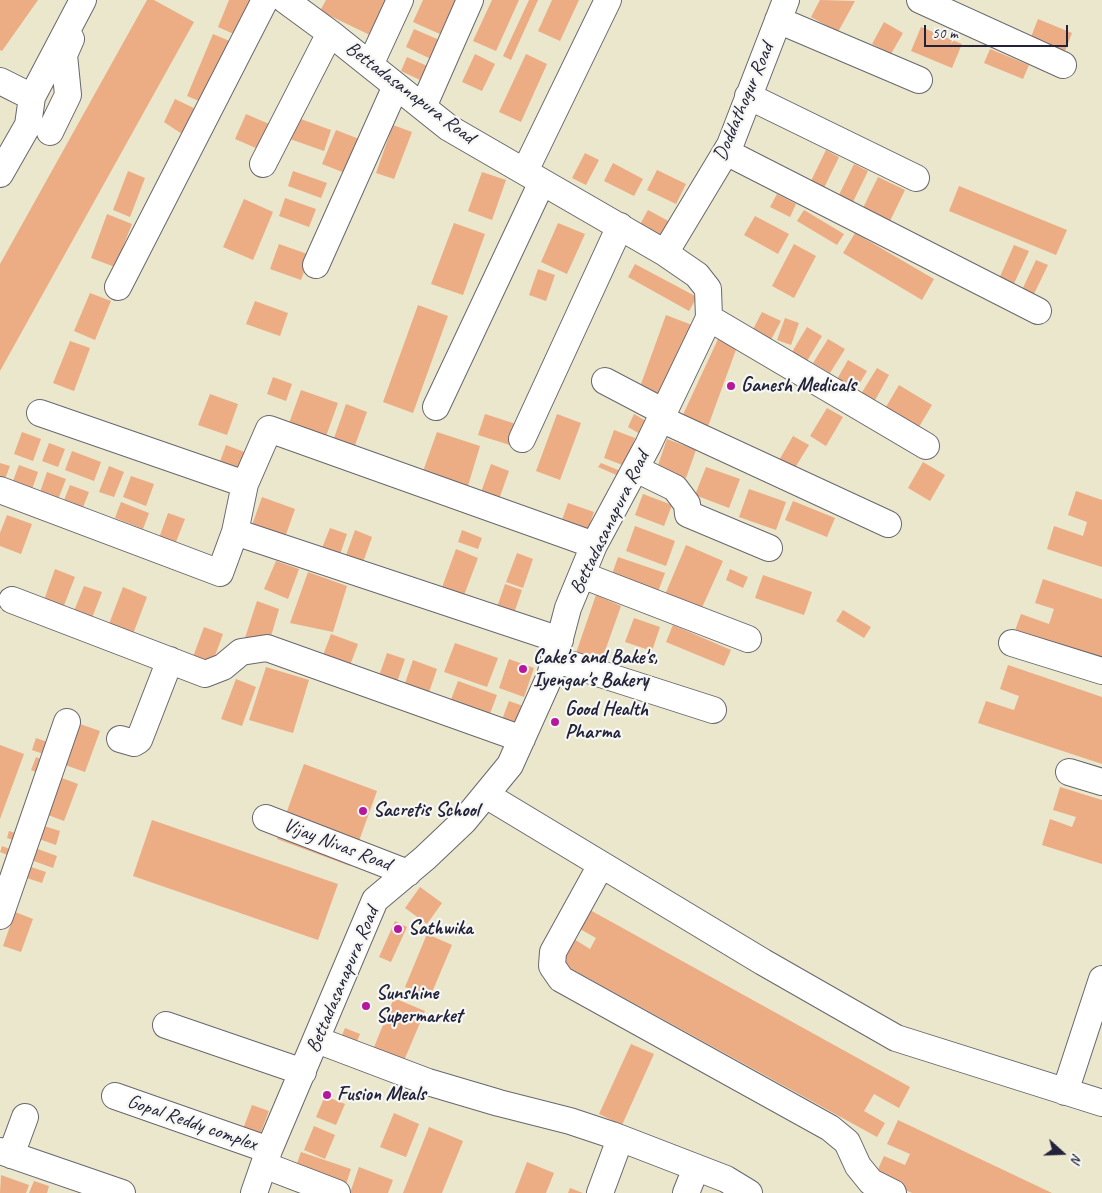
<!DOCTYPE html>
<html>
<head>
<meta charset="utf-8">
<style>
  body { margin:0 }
  #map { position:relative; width:1102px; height:1193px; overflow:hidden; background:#ebe7cc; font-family:Caveat,sans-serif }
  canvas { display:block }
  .north { position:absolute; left:1037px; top:1128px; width:50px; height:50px; -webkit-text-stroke:4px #f6f6f2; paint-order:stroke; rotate:110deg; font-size:14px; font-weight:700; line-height:20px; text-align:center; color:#22223b }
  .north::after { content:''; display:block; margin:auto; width:18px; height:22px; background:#22223b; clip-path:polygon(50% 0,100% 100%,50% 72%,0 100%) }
  .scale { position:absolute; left:924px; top:25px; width:144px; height:22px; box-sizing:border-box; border:2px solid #22223b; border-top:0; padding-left:6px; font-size:15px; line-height:18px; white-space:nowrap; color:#22223b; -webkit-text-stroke:4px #f6f6f2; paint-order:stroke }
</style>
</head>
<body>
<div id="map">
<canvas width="1102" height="1193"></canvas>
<div class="north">N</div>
<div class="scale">50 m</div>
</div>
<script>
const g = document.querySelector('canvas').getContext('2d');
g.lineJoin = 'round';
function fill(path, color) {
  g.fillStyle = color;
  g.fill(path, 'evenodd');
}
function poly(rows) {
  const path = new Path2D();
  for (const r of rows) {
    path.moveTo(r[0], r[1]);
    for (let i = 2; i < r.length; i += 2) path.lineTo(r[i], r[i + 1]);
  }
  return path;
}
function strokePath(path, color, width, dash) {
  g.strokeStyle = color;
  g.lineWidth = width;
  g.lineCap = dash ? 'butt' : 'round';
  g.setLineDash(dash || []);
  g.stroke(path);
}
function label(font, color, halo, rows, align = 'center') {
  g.font = font + ' Caveat,sans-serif';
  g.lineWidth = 4.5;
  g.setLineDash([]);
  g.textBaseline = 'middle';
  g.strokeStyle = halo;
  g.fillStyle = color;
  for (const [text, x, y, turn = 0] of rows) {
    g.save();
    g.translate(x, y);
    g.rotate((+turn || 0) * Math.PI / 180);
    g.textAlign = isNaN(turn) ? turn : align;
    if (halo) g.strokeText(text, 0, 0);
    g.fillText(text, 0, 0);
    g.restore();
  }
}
fill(poly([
  [0,0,38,0,2,51,0,50],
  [147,0,154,0,194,22,0,371,0,264],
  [229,0,251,0,236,35,218,27],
  [326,0,386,0,390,2,374,37,320,11],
  [423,0,458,0,442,35,413,22],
  [492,0,519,0,496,51,473,41],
  [529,0,538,0,511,60,503,56],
  [552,0,579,0,560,41,538,31],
  [820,0,855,1,838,32,811,17],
  [1038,19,1072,33,1065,51,1031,37],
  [884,22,903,33,891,54,872,44],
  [921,27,962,44,952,68,911,51],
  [414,29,444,42,435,61,406,47],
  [213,34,232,42,206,104,187,96],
  [990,49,1029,65,1023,79,984,63],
  [475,54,495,64,482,91,462,82],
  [526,54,547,64,521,122,499,112],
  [407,57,443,73,437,88,401,71],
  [175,99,202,112,182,134,164,122],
  [246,114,276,127,265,152,235,139],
  [298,118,331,130,324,151,290,139],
  [393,125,412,132,394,179,376,173],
  [336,130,359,139,345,173,322,164],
  [826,150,839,157,822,192,809,185],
  [585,153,599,160,586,185,572,178],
  [613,163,643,179,634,196,604,181],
  [854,164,868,171,851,206,837,199],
  [657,170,686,184,676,204,647,190],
  [128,171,145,178,130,217,113,210],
  [293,171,327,183,321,198,288,186],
  [482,172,506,180,492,220,468,211],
  [878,177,905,190,889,223,862,210],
  [959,186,1067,230,1056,255,949,211],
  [777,194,796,204,790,217,770,207],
  [285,198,316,209,309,227,279,216],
  [244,199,273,212,253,260,223,247],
  [648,210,674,224,664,242,638,228],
  [804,210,844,234,837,245,797,221],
  [107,214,132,224,115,267,91,258],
  [755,216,789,234,778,254,744,235],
  [454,223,485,234,463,295,431,284],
  [558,223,585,234,567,274,541,262],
  [855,233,934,279,922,300,843,253],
  [279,244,310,255,301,280,270,269],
  [794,244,816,256,794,298,772,286],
  [1014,245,1029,251,1012,288,998,281],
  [1036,260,1048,265,1032,298,1021,292],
  [635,264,697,297,689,311,628,277],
  [538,269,555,275,546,301,529,295],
  [90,293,111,301,95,340,74,331],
  [255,301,288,313,280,336,246,324],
  [418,305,448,316,413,413,383,402],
  [762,312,781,321,766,349,748,339],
  [666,315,692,325,663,404,637,395],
  [785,318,799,323,791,345,777,340],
  [807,327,822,336,807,361,792,352],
  [718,339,737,347,707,429,681,419],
  [828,339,845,349,830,373,813,363],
  [70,341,90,348,74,391,53,383],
  [848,360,867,371,850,399,832,388],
  [877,368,889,375,874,402,861,394],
  [273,377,292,384,286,401,267,394],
  [899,385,932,405,916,432,883,412],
  [301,390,338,403,325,439,288,426],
  [210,394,238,404,227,435,198,425],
  [346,404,367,412,354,448,333,441],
  [827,408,843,417,826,446,810,436],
  [485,414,519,425,513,446,478,435],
  [557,414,581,423,560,480,536,471],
  [634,414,646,421,640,434,628,427],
  [614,430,635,438,625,466,604,458],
  [22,432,41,439,33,461,14,454],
  [437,432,480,446,467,489,422,474],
  [793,436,809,445,793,471,778,462],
  [667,439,696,450,686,478,657,468],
  [49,443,65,449,58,467,42,461],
  [226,445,247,453,239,475,218,467],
  [72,451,101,462,94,481,65,470],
  [923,462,945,475,930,501,908,488],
  [0,463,10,466,0,492],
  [601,463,623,472,621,477,598,467],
  [491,464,509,471,498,502,480,495],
  [19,465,38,472,28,501,8,494],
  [109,466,124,472,114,497,99,492],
  [706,467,740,479,729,508,695,495],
  [47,472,66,479,57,502,39,495],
  [131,476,154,484,146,506,123,497],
  [70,485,89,492,80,515,61,508],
  [749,489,786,502,776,530,739,517],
  [1076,491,1102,500,1102,567,1047,549,1054,526,1083,536,1087,522,1068,515],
  [643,494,672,505,664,526,635,515],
  [262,497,295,509,284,540,251,528],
  [793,501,835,518,827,537,785,520],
  [121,502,149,513,143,529,115,518],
  [568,503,594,512,585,538,559,528],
  [168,513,185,519,174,547,158,541],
  [7,515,32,524,21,554,0,546,0,533],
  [635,526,675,541,666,566,626,551],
  [330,528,347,534,338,560,320,553],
  [355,530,372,537,361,568,344,561],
  [462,530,482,538,478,549,458,542],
  [686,545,723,561,700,612,664,597],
  [456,549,478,558,463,598,441,590],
  [517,553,533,559,523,588,506,582],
  [618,557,665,573,656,597,610,580],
  [276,561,299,569,288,599,264,589],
  [55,569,75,577,63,608,44,600],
  [730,569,748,577,743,588,726,580],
  [308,572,347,586,333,632,290,623],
  [763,575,812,592,804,615,755,598],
  [1043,579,1102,599,1102,666,1013,636,1021,614,1049,624,1054,609,1035,603],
  [505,584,522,590,512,619,495,613],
  [84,586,102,592,90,623,72,616],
  [123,587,147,597,133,634,109,624],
  [596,595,621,606,600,665,575,656],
  [257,601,279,609,269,643,243,644],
  [843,610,871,627,864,638,836,621],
  [634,618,660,627,652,651,625,642],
  [673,625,731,650,724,666,666,642],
  [204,627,223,634,209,672,190,665],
  [331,634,358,644,346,676,319,666],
  [455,643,498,658,487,687,444,672],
  [387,653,405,659,397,682,379,676],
  [509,659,534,668,524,697,499,688],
  [413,660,437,669,427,698,403,689],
  [1008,665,1102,697,1102,764,978,723,986,701,1014,710,1019,696,1000,689],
  [266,667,309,680,293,733,249,720],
  [236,679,256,687,242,726,221,719],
  [458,681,497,695,488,719,449,705],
  [509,701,526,707,518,731,500,725],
  [80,724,100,731,85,772,65,765],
  [36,738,56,745,52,757,32,750],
  [0,745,24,754,0,819],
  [36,757,50,763,45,776,31,770],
  [304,764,377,791,350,866,277,839],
  [62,778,78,784,64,821,48,815],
  [1060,787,1102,800,1102,864,1042,845,1050,819,1072,827,1076,817,1053,810],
  [152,820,338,884,318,940,133,876],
  [44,826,60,831,56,845,39,839],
  [9,831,24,836,22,843,7,838],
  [2,846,18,852,16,858,0,852],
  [35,848,57,856,53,868,31,860],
  [28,866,46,872,42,883,24,877],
  [420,887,442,903,427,924,405,908],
  [590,910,910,1087,899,1108,874,1094,864,1111,885,1123,877,1137,561,963,574,939,590,949,596,938,580,929],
  [15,912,33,919,21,952,3,946],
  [395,921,407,927,391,962,379,957],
  [427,934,452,945,430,997,405,987],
  [394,998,425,1011,400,1070,370,1057],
  [345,1028,360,1034,355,1046,340,1040],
  [631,1044,654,1054,622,1125,599,1114],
  [325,1096,345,1104,336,1125,316,1117],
  [252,1105,269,1111,258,1140,241,1134],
  [394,1113,419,1124,406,1157,380,1147],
  [898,1120,1052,1193,912,1193,875,1176,884,1156,905,1165,910,1154,887,1144],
  [314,1126,335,1135,325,1159,304,1150],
  [429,1127,463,1141,442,1193,403,1193],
  [301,1152,351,1169,343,1193,301,1193,288,1189],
  [527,1162,554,1173,546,1193,515,1193],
  [359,1167,393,1180,388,1193,350,1193],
  [1,1175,29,1185,26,1193,0,1193],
  [34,1181,49,1186,47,1193,29,1193],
  [570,1188,583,1193,568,1193]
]), '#ecac84');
const minor = poly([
  [920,0,1063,65],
  [778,20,919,80],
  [370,65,400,0],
  [0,81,32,97],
  [748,96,916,178],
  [423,107,470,0],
  [50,132,68,95,64,55,71,39],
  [726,152,1038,311],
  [263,164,330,33],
  [525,171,608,0],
  [0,174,28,125,32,97,83,0],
  [665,253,730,145,786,0],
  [316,265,396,86],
  [118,287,265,0],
  [709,318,926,446],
  [605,381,664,412],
  [436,407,542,182],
  [40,413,245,484,235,532,560,640],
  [661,419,888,524],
  [522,439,620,226],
  [636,469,675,488,687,504,688,514,769,548],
  [245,484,269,429,594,545],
  [0,490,220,573,235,532],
  [582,575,748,639],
  [12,600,205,674,223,667,241,652,267,648,522,739],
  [1012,643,1102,671],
  [554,659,713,710],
  [120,739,134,743,139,740,170,660],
  [1069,772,1102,782],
  [486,795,763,962,896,1038,1102,1103],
  [266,818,408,873],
  [601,865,553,952,552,966,561,979,830,1128,847,1142,858,1166,871,1182,893,1193],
  [0,916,67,722],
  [166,1025,303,1072],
  [317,1040,428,1082,499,1103,570,1121,612,1135,726,1179,749,1193],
  [1065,1092,1102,979],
  [115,1096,269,1150],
  [0,1151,122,1193],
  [11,1155,25,1117],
  [264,1165,337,1193],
  [254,1193,269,1150,375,900,425,858,464,821,510,765,550,676,568,608,594,545,648,445,709,318,708,289,697,275,665,253,449,128,330,33,285,0],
  [600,1193,620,1139],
  [686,1193,696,1168]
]);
strokePath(minor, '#68676e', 28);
strokePath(minor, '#fff', 26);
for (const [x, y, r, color] of [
  [731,386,5,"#b5179e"],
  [523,669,5,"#b5179e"],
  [555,722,5,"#b5179e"],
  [363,811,5,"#b5179e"],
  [398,929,5,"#b5179e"],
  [366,1006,5,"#b5179e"],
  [327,1095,5,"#b5179e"]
]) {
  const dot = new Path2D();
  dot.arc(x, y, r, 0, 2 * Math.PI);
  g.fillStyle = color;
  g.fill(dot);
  strokePath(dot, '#f6f6f2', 2);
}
label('20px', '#22223b', '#f6f6f2', [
  ["Bettadasanapura Road",410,93,37],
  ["Doddathogur Road",744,102,-67],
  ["Bettadasanapura Road",610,523,-64],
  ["Vijay Nivas Road",337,845,21],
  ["Bettadasanapura Road",343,980,-67],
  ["Gopal Reddy complex",192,1123,19]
]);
label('bold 20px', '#22223b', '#f6f6f2', [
  ["Ganesh Medicals",741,386],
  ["Cake's and Bake's,",533,658],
  ["Iyengar's Bakery",533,681],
  ["Good Health",565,710],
  ["Pharma",565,733],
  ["Sacretis School",373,811],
  ["Sathwika",408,929],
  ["Sunshine",376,994],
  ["Supermarket",376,1017],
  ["Fusion Meals",337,1095]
], 'left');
</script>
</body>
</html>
